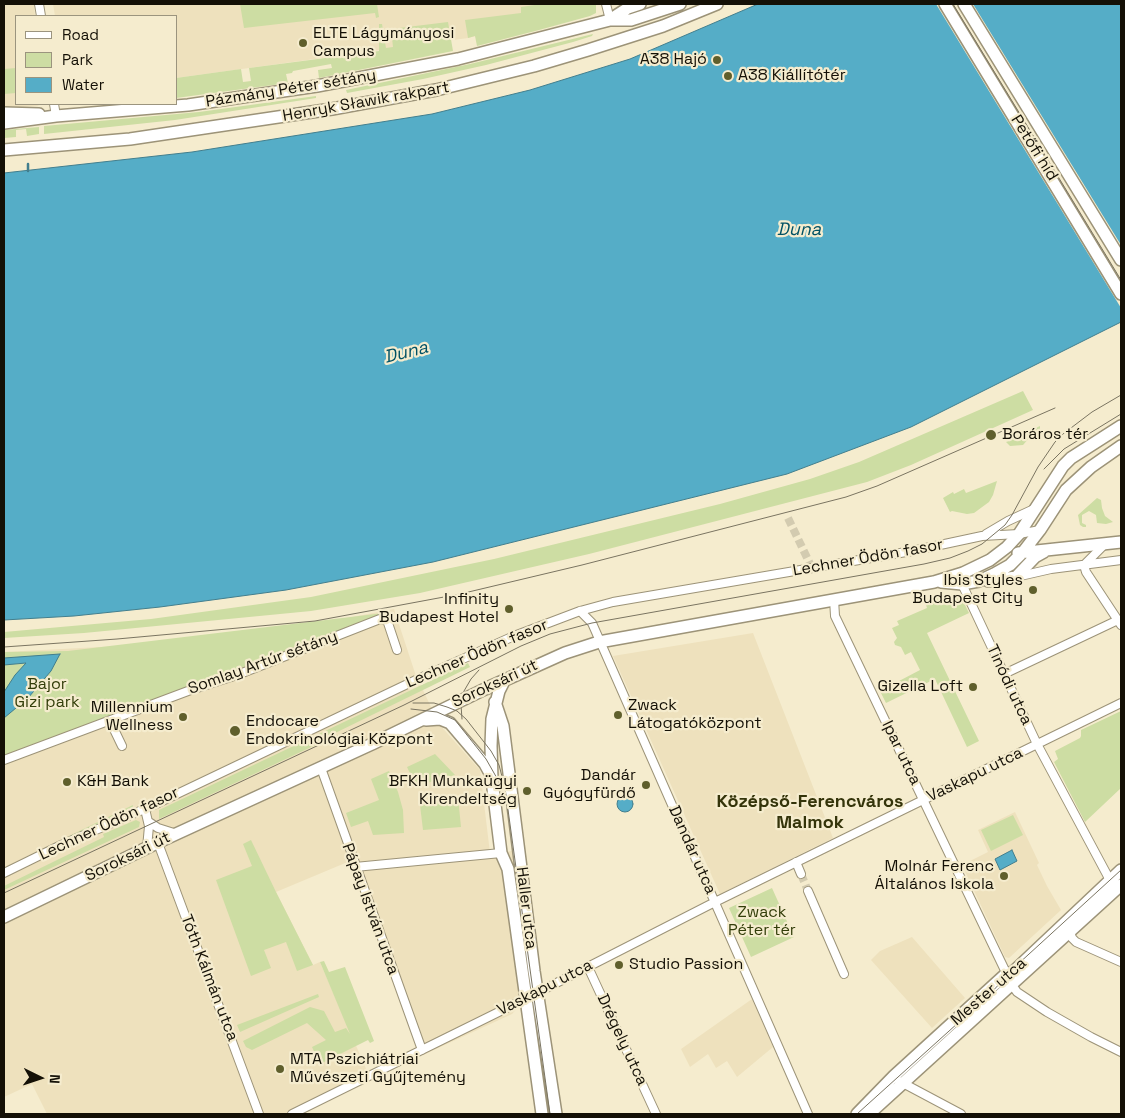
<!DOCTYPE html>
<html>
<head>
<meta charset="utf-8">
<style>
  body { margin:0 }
  #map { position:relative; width:1125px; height:1118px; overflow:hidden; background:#f5ecce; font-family:"Space Grotesk",sans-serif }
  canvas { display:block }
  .frame { position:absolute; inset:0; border:5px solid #141006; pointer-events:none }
  .legend { position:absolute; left:15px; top:15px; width:162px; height:90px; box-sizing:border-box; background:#f5ecce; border:1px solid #9b947e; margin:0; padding:6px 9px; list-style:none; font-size:15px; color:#141006 }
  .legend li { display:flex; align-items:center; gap:10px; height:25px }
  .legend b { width:25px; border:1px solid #9b947e }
  .north { position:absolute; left:15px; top:1053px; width:50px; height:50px; -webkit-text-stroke:4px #f5ecce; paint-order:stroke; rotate:94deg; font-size:14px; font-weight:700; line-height:20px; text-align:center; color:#141006 }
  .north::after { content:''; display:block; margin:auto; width:18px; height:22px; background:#141006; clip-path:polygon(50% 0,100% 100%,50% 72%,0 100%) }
</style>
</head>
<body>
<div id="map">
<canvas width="1125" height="1118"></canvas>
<div class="frame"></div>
<ul class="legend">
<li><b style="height:6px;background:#fff"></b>Road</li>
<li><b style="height:14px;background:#cddda3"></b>Park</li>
<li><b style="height:14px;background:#55adc7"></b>Water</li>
</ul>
<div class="north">N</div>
</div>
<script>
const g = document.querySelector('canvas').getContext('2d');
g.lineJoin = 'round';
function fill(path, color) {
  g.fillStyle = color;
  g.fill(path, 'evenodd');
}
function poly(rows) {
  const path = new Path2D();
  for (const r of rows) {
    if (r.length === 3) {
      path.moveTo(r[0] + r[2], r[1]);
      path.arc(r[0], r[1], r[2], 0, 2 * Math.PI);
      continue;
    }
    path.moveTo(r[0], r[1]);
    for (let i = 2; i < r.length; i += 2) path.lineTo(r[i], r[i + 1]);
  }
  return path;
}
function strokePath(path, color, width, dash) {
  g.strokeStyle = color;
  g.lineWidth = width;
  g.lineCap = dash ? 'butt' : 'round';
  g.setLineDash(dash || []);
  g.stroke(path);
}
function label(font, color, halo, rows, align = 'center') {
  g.font = font + ' "Space Grotesk",sans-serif';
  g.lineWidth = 4.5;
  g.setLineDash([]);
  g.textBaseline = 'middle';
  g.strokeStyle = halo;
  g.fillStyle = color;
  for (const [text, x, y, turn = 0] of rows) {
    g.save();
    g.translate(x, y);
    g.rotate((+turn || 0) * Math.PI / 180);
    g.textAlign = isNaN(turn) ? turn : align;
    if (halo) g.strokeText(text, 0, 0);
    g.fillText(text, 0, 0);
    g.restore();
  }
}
fill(poly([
  [4,4,34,4,35,16,16,16,16,104,43,104,37,106,4,108],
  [53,4,597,4,468,38,176,78,176,16,55,16],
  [394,609,415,673,439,724,480,770,490,853,512,851,531,993,512,1014,423,1055,350,861,276,892,313,965,320,962,370,1078,285,1114,47,1114,32,1084,4,1097,4,652,119,646,315,624],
  [753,633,833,838,720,894,613,656],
  [1015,812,1039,863,1037,865,1047,886,1061,910,1009,958,1005,957,962,865,988,852,978,830],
  [912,937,965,998,932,1028,871,960,880,951],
  [752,999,773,1047,737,1077,727,1061,716,1068,708,1054,690,1067,681,1049]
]), '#eee1bd');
fill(poly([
  [240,4,377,4,379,17,376,18,375,13,244,28],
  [541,4,596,4,596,13,590,16,539,30,477,46,475,36,468,38,465,20,521,13,521,7],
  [448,22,453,51,319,78,318,70,332,68,331,64,293,71,292,73,286,74,288,83,176,98,176,78,241,69,243,82,251,81,249,68,379,51,379,24,382,24,386,48,393,47,391,29],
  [593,34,592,36,573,42,486,65,423,79,347,93,346,90,470,64],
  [16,68,16,93,4,94,4,69],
  [316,96,316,98,175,120,44,134,44,126,199,112],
  [39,127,39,134,27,136,26,129,16,130,16,137,4,138,4,130],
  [1023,391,1033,410,911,465,867,482,589,554,420,593,311,611,84,633,4,638,4,632,151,619,311,597,494,559,720,504,810,479,859,462],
  [1040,426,1040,432,1030,437,1023,445,1010,446,1006,442],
  [997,481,993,495,989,502,974,513,967,514,952,511,950,512,943,498,953,492,954,494,964,489,966,493],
  [1097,498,1101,500,1102,508,1105,516,1113,522,1106,524,1097,523,1096,515,1089,511,1082,515,1082,523,1086,525,1086,527,1083,527,1080,525,1078,515],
  [959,593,969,613,927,633,979,741,967,747,935,679,886,703,880,691,920,670,911,652,905,655,901,647,895,645,894,642,897,638,892,628,899,625,897,621,927,608,924,599],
  [392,612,113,715,4,757,4,652,68,651],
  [468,663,470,667,325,738,326,740,159,819,159,810],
  [1121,711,1121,788,1085,822,1054,762,1058,759,1055,751,1080,738,1081,736,1081,730],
  [435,754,455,775,416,786,407,767],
  [389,771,398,792,403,810,404,833,373,835,368,821,351,827,346,813,379,800,371,779],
  [458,797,461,827,423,830,420,805,442,798],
  [133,805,132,810,73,838,67,837],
  [1013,815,1023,835,991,851,981,830],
  [136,820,140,822,139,827,4,890,4,886,104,837,103,834],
  [251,840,276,892,313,965,297,971,286,942,264,950,271,968,251,976,216,880,252,866,243,844],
  [772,888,794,937,751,957,729,908],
  [324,961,329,972,345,967,374,1041,370,1043,368,1040,320,1064,312,1047,326,1040,307,1023,252,1050,246,1047,243,1041,310,1007,324,1011,335,1032,346,1028,350,1034,320,962],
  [318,994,319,997,240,1032,237,1025]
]), '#cddda3');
const water = poly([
  [758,4,1121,4,1121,322,911,427,787,474,433,562,286,590,160,607,74,616,4,620,4,173,192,152,432,114,530,90,630,59,758,4],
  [60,654,51,671,28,698,4,718,4,692,15,675,26,663,4,665,4,658,60,654],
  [625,804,8],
  [1012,850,1017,861,1000,870,995,859,1012,850]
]);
fill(water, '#55adc7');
strokePath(water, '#427e8d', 1);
fill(poly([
  [936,4,973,4,1121,245,1121,308]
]), '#f5ecce');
strokePath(poly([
  [28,164,28,171]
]), '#427e8d', 2.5);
strokePath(poly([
  [788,518,812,568],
  [801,874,808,891]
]), '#d3cbb0', 8, [8, 4]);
const street = poly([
  [39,4,41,16],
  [606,4,610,20],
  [54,104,56,116],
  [986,534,1008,521,1034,509],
  [1084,565,1086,572,1121,625],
  [1084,565,1105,544],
  [1016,577,1051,569,1121,560],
  [962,584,1037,744,1112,884],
  [834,599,835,616,1012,985,1017,992,1047,1012,1091,1037,1121,1052],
  [580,611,592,623,808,1114],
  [1004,674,1118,620],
  [110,721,122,746],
  [4,760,188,691,237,675,380,619,387,620,397,650],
  [321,768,422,1050],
  [145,809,149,826,147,848],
  [149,822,158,828,177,834],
  [158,843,259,1114],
  [796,862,801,874],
  [355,867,501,853],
  [4,873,61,845,156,804,420,678,514,636,580,611,613,602,912,551,982,536,1019,534,1040,530],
  [808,891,844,974],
  [1070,931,1072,938,1076,942,1121,962],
  [588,967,656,1114],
  [899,1081,961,1114],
  [292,1114,525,999,715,902,1121,703]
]);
const secondary = poly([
  [945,4,1121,294],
  [964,4,1121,260],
  [611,19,628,8,640,4],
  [4,113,39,114],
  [4,123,56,116,188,105,317,86,458,59,610,20,631,20,680,4],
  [4,150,130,139,332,109,436,90,534,66,588,50,663,26,717,4],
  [1018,553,1121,542],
  [988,581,1016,577,1035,557,1044,552],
  [941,582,962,584,979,581,994,574,1010,565,1023,552,1040,530,1066,490,1091,467,1121,446],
  [505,679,499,691,492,719,491,746,492,780,501,853,508,869,542,1114],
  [495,702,503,726,534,971,556,1114],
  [426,720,440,719,450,723,485,764,491,775],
  [4,917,163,840,372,744,485,689,565,653,599,642,934,582,963,573,990,560,1007,547,1019,534,1063,466,1071,458,1121,426],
  [857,1114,894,1076,1006,974,1013,972,1121,870],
  [869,1114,1121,885]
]);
strokePath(street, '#9c9378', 10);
strokePath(secondary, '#9c9378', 14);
strokePath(street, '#fff', 8);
strokePath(secondary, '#fff', 11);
strokePath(poly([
  [953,4,1121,280],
  [1044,469,1064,449,1121,414],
  [4,647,117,639,315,621,460,594,582,565,846,497,877,486,1055,408],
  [413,703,434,703,447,707,457,711,466,719,491,751,499,765,505,788,550,1114],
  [411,709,437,712,455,720,486,759,498,780],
  [462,719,461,705,464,691,471,679,479,670],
  [4,893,404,705,521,646,550,634,592,623,924,564,950,558,968,551,982,544,1005,525,1012,515,1038,467,1055,442,1063,434,1092,412,1121,395],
  [857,1114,989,995,1017,965,1121,870]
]), '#7a7461', 1);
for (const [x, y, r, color] of [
  [303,43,5,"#5f5f2c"],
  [717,60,5,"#5f5f2c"],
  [728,76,5,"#5f5f2c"],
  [991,435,6,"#5f5f2c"],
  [1033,590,5,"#5f5f2c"],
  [509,609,5,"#5f5f2c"],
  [973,687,5,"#5f5f2c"],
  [618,715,5,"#5f5f2c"],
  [183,717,5,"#5f5f2c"],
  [235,731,6,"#5f5f2c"],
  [67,782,5,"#5f5f2c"],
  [646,785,5,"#5f5f2c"],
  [527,791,5,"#5f5f2c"],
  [1004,876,5,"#5f5f2c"],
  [619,965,5,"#5f5f2c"],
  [280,1069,5,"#5f5f2c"]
]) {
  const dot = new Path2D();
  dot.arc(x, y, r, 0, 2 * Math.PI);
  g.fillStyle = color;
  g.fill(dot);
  strokePath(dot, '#f5ecce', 2);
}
label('16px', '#141006', '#f5ecce', [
  ["ELTE Lágymányosi",313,34],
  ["Campus",313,52],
  ["A38 Hajó",707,60,"right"],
  ["A38 Kiállítótér",738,76],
  ["Boráros tér",1002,435],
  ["Ibis Styles",1023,581,"right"],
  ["Budapest City",1023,599,"right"],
  ["Infinity",499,600,"right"],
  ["Budapest Hotel",499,618,"right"],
  ["Gizella Loft",963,687,"right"],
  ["Zwack",628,706],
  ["Látogatóközpont",628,724],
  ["Millennium",173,708,"right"],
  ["Wellness",173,726,"right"],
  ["Endocare",246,722],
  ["Endokrinológiai Központ",246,740],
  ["Dandár",636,776,"right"],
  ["Gyógyfürdő",636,794,"right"],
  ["K&H Bank",77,782],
  ["BFKH Munkaügyi",517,782,"right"],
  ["Kirendeltség",517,800,"right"],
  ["Molnár Ferenc",994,867,"right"],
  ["Általános Iskola",994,885,"right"],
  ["Studio Passion",629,965],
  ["MTA Pszichiátriai",290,1060],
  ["Művészeti Gyűjtemény",290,1078]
], 'left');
label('16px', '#141006', '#f5ecce', [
  ["Pázmány Péter sétány",291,89,-9],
  ["Henryk Sławik rakpart",366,102,-10],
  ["Petőfi híd",1034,148,58],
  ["Lechner Ödön fasor",868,558,-10],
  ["Lechner Ödön fasor",477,654,-23],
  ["Somlay Artúr sétány",263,663,-20],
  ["Soroksári út",495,684,-25],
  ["Tinódi utca",1009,685,65],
  ["Ipar utca",901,753,64],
  ["Vaskapu utca",975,775,-26],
  ["Lechner Ödön fasor",109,824,-25],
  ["Dandár utca",692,850,66],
  ["Soroksári út",128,857,-26],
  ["Haller utca",526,908,83],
  ["Pápay István utca",370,909,70],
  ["Tóth Kálmán utca",209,978,69],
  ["Vaskapu utca",545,988,-27],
  ["Mester utca",989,992,-41],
  ["Drégely utca",622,1040,65]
]);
label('16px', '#333e0a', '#f5ecce', [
  ["Bajor",47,685],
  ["Gizi park",47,703],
  ["Zwack",762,913],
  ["Péter tér",762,931]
]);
label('italic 18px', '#005164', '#f5ecce', [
  ["Duna",799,230],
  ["Duna",406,353,-14]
]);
label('bold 18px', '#34340a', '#f5ecce', [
  ["Középső-Ferencváros",810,802],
  ["Malmok",810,823]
]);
</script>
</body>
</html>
